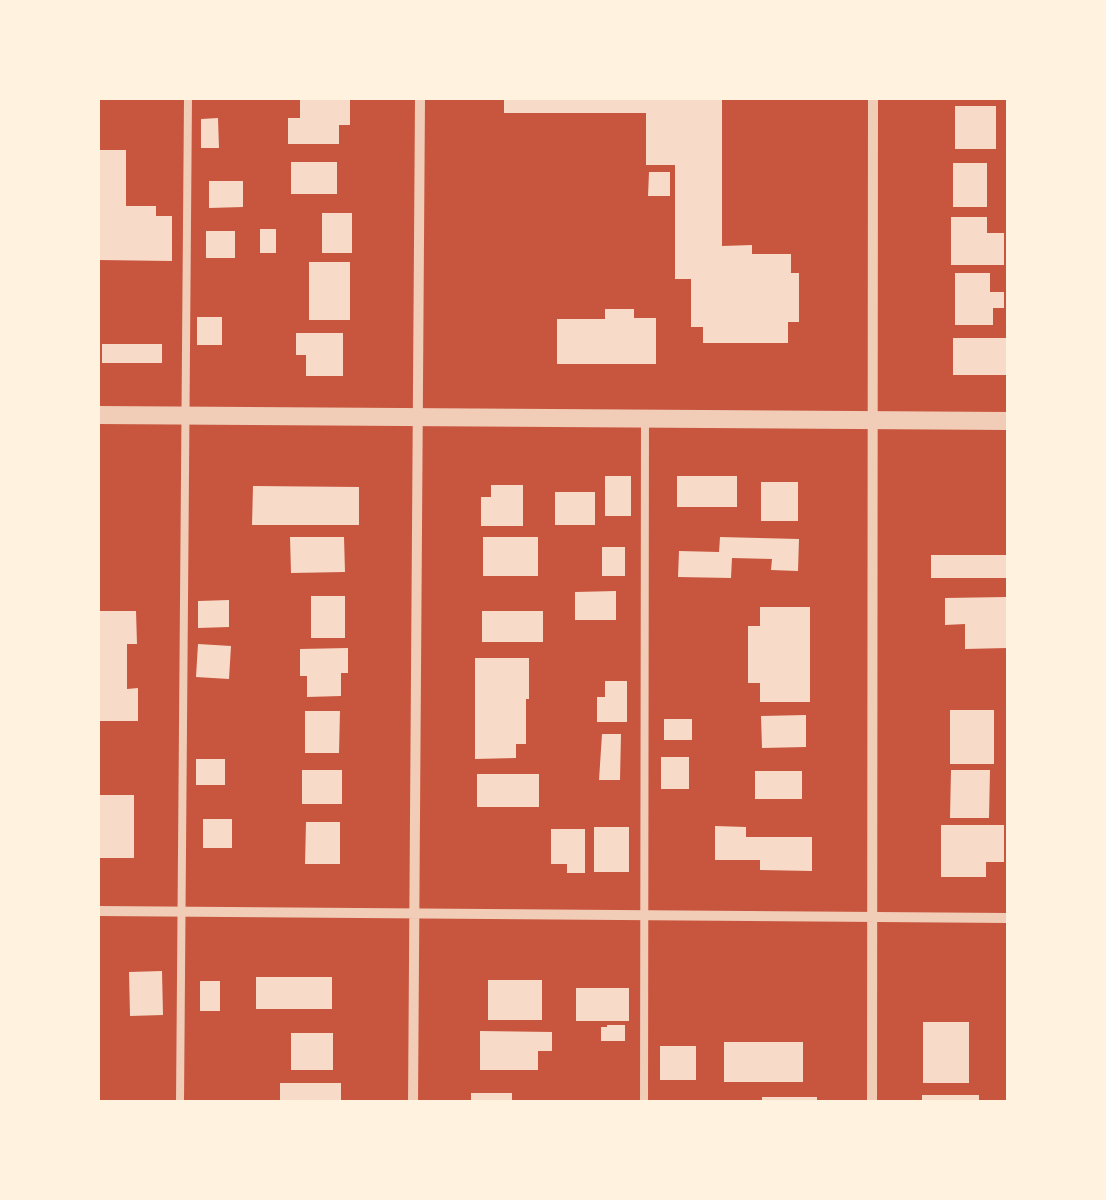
<!DOCTYPE html>
<html>
<head>
<meta charset="utf-8">
<style>
  body { margin:0 }
  #map { position:relative; width:1106px; height:1200px; overflow:hidden; background:#c8553d; font-family:Raleway,sans-serif }
  canvas { display:block }
  .frame { position:absolute; inset:0; border:100px solid #fff3e0; pointer-events:none }
</style>
</head>
<body>
<div id="map">
<canvas width="1106" height="1200"></canvas>
<div class="frame"></div>
</div>
<script>
const g = document.querySelector('canvas').getContext('2d');
g.lineJoin = 'round';
function fill(path, color) {
  g.fillStyle = color;
  g.fill(path, 'evenodd');
}
function poly(rows) {
  const path = new Path2D();
  for (const r of rows) {
    path.moveTo(r[0], r[1]);
    for (let i = 2; i < r.length; i += 2) path.lineTo(r[i], r[i + 1]);
  }
  return path;
}
function strokePath(path, color, width, dash) {
  g.strokeStyle = color;
  g.lineWidth = width;
  g.lineCap = dash ? 'butt' : 'round';
  g.setLineDash(dash || []);
  g.stroke(path);
}
fill(poly([
  [504,98,722,98,722,246,752,245,752,254,791,254,791,273,799,273,799,322,788,322,788,343,703,343,703,327,691,327,691,279,675,279,675,165,646,165,646,113,504,113],
  [300,100,350,100,350,125,339,125,339,144,288,144,288,118,300,118],
  [955,106,996,106,996,149,955,149],
  [218,118,219,148,201,148,201,119],
  [98,150,126,150,126,206,156,206,156,216,172,216,172,261,98,260],
  [291,162,337,162,337,194,291,194],
  [953,163,987,163,987,207,953,207],
  [649,172,670,172,670,196,648,196],
  [209,181,243,181,243,207,209,208],
  [322,213,352,213,352,253,322,253],
  [951,217,987,217,987,233,1004,233,1004,265,951,265],
  [260,229,276,229,276,253,260,253],
  [206,231,235,231,235,258,206,258],
  [309,262,350,262,350,320,309,320],
  [955,273,990,273,990,292,1004,292,1004,308,993,308,993,325,955,325],
  [605,309,634,309,634,318,656,318,656,364,557,364,557,319,605,319],
  [197,317,222,317,222,345,197,345],
  [296,333,343,333,343,376,306,376,306,355,296,355],
  [953,338,1008,338,1008,375,953,375],
  [102,344,162,344,162,363,102,363],
  [605,476,631,476,631,516,605,516],
  [677,476,737,476,737,507,677,507],
  [761,482,798,482,798,521,761,521],
  [491,485,523,485,523,526,481,526,481,497,491,497],
  [253,486,359,487,359,525,252,525],
  [555,492,595,492,595,525,555,525],
  [290,537,344,537,345,572,291,573],
  [483,537,538,537,538,576,483,576],
  [720,537,799,539,798,571,771,570,772,559,732,558,731,578,678,577,679,551,719,552],
  [602,547,625,547,625,576,602,576],
  [931,555,1008,555,1008,578,931,578],
  [616,591,616,620,575,620,575,592],
  [311,596,345,596,345,638,311,638],
  [1006,597,1007,648,965,649,965,624,945,625,945,598],
  [229,600,229,627,198,628,198,601],
  [760,607,810,607,810,702,760,702,760,683,748,683,748,626,760,626],
  [98,611,136,611,137,644,127,644,127,689,138,688,138,721,98,721],
  [482,611,543,611,543,642,482,642],
  [198,644,231,646,229,679,196,677],
  [348,648,348,673,341,673,341,696,307,697,307,676,300,676,300,649],
  [475,658,529,658,529,699,526,699,526,744,516,744,516,758,475,759],
  [605,681,627,681,627,722,597,722,597,697,605,697],
  [950,710,994,710,994,764,950,764],
  [305,711,340,711,339,753,305,753],
  [806,715,806,747,762,748,761,716],
  [664,719,692,719,692,740,664,740],
  [602,734,621,734,620,780,599,780],
  [661,757,689,757,689,789,661,789],
  [196,759,225,759,225,785,196,785],
  [302,770,342,770,342,804,302,804],
  [951,770,990,770,989,818,950,818],
  [755,771,802,771,802,799,755,799],
  [477,774,539,774,539,807,477,807],
  [98,795,134,795,134,858,98,858],
  [203,819,232,819,232,848,203,848],
  [306,822,340,822,340,864,305,864],
  [941,825,1004,825,1004,862,986,862,986,877,941,877],
  [715,826,746,827,746,837,812,837,812,871,760,870,760,860,715,860],
  [594,827,629,827,629,872,594,872],
  [551,829,585,829,585,873,567,873,567,864,551,864],
  [162,971,163,1015,130,1016,129,972],
  [256,977,332,977,332,1009,256,1009],
  [488,980,542,980,542,1020,488,1020],
  [200,981,220,981,220,1011,200,1011],
  [576,988,629,988,629,1021,576,1021],
  [923,1022,969,1022,969,1083,923,1083],
  [607,1025,625,1025,625,1041,601,1041,601,1027,607,1027],
  [480,1031,552,1032,552,1051,538,1051,538,1070,480,1070],
  [291,1033,333,1033,333,1070,291,1070],
  [724,1042,803,1042,803,1082,724,1082],
  [660,1046,696,1046,696,1080,660,1080],
  [280,1083,341,1083,341,1102,280,1102],
  [471,1093,512,1093,512,1102,471,1102],
  [922,1095,979,1095,979,1102,922,1102],
  [762,1097,817,1097,817,1102,762,1102]
]), '#f7dbc8');
strokePath(poly([
  [180,1102,188,98],
  [644,1102,645,419]
]), '#f1ccb7', 8);
strokePath(poly([
  [98,911,1008,918],
  [413,1102,420,98],
  [872,1102,873,98]
]), '#f1ccb7', 10);
strokePath(poly([
  [98,415,1008,421]
]), '#f1ccb7', 18);
</script>
</body>
</html>
